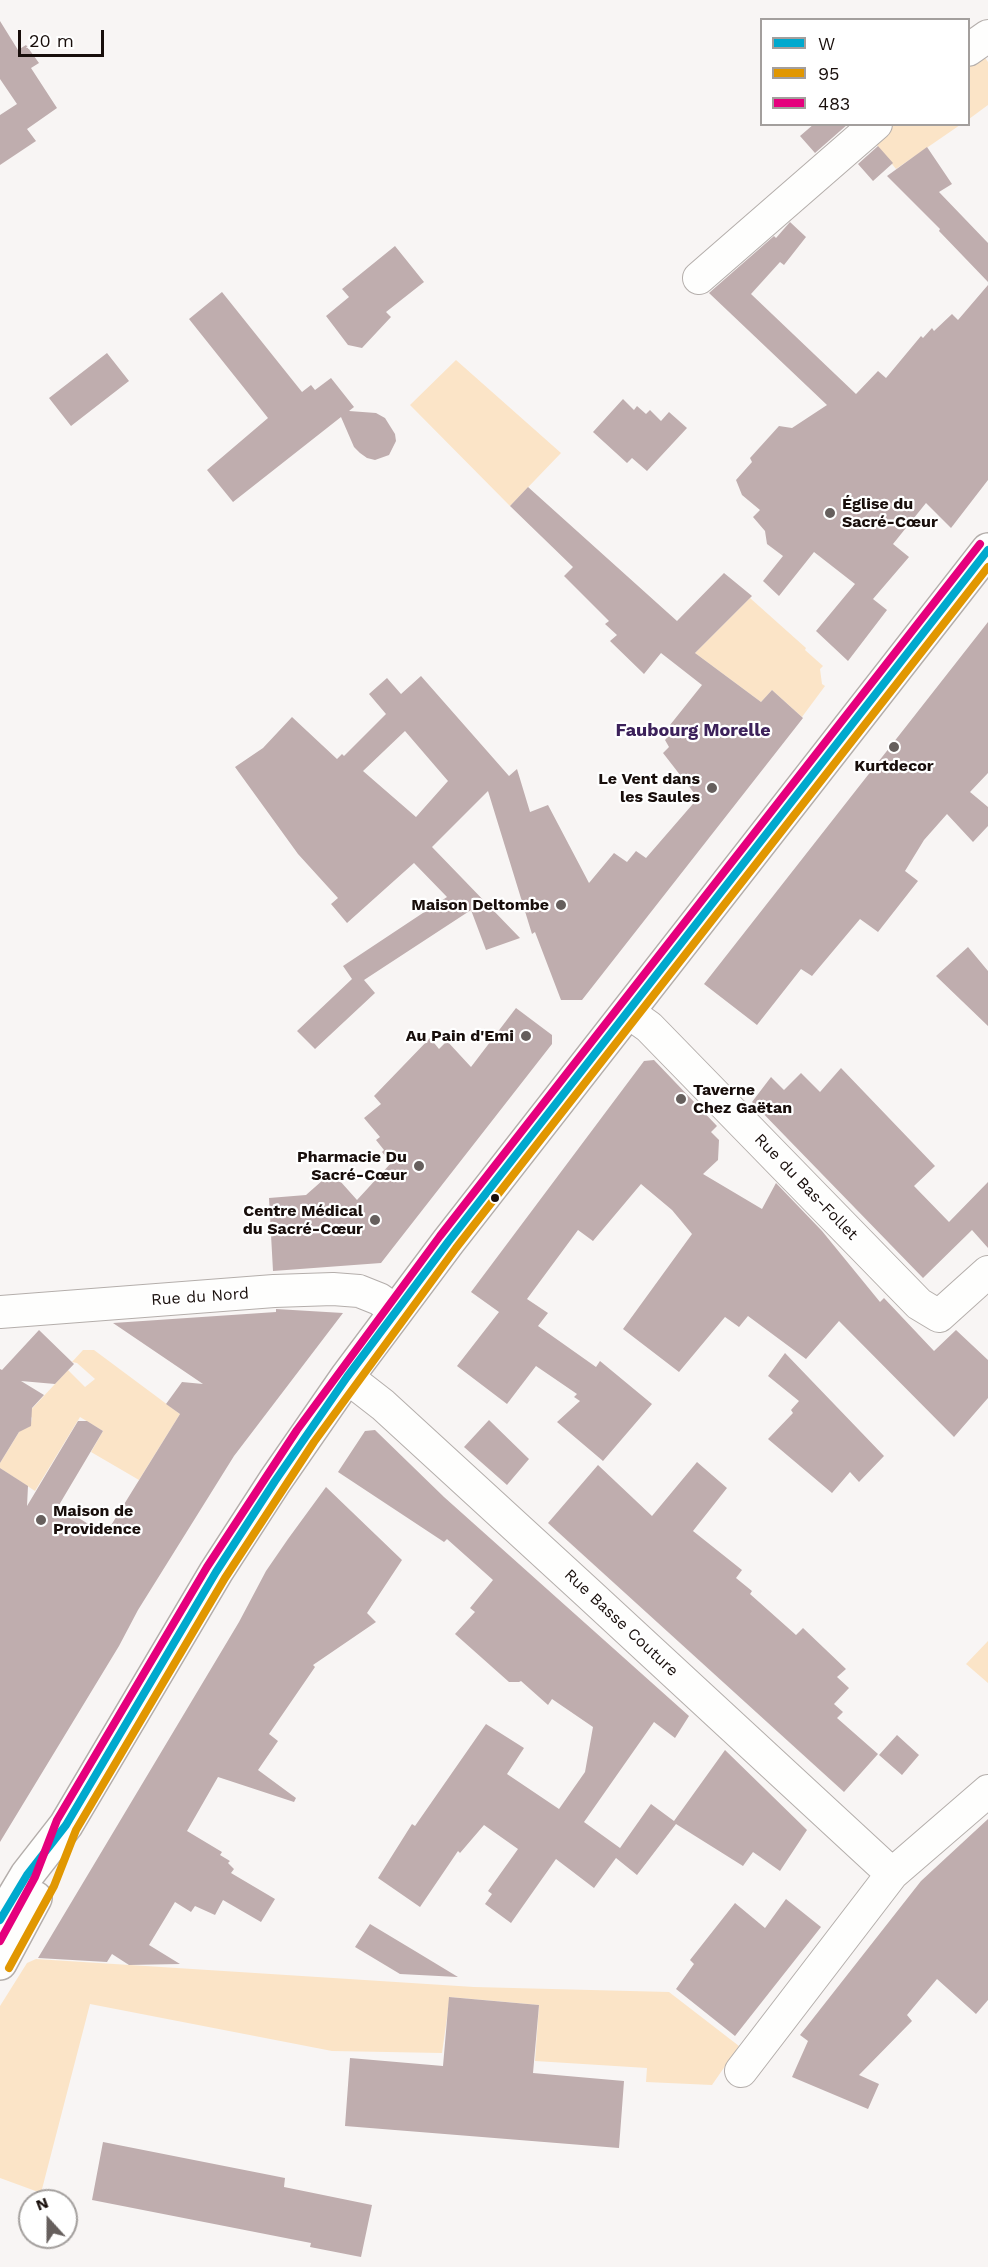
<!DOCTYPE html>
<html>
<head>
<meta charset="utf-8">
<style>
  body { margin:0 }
  #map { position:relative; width:988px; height:2267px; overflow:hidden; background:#f8f5f4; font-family:"Work Sans",sans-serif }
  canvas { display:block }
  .legend { position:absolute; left:760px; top:18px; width:210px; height:108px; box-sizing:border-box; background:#fff; border:2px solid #a39f9d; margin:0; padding:8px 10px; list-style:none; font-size:18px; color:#180e0b }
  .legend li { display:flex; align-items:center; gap:12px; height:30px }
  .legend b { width:30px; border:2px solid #a39f9d }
  .north { position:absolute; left:18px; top:2189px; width:60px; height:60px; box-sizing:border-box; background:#fff; border:2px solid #a39f9d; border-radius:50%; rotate:339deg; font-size:16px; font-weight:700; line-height:24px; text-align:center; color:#180e0b }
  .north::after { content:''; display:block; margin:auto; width:21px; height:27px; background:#665f5d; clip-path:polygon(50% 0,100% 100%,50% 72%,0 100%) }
  .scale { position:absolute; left:18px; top:30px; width:86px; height:27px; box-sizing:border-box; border:3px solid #180e0b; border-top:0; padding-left:8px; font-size:18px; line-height:21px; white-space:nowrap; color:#180e0b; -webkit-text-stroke:4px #fff; paint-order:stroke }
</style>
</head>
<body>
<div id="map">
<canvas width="988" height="2267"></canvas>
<ul class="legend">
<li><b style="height:8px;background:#00a9ce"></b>W</li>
<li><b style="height:8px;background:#e19701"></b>95</li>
<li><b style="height:8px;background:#e5007d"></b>483</li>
</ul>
<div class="north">N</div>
<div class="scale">20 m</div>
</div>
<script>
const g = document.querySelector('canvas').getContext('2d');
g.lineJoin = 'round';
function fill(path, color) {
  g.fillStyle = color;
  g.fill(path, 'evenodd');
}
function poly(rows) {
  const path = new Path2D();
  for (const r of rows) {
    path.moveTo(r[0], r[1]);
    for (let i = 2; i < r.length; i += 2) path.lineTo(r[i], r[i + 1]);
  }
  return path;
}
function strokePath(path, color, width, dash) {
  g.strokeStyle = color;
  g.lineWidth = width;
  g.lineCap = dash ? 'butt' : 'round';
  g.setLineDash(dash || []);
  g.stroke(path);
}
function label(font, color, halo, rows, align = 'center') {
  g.font = font + ' "Work Sans",sans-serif';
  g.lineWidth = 4.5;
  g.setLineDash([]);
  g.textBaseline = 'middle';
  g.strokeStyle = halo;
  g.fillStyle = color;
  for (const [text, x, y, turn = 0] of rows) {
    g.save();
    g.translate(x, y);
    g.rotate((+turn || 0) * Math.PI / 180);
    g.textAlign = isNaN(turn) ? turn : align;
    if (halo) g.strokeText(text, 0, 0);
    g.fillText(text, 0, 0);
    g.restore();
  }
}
fill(poly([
  [983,55,988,62,988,105,969,119,969,66],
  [893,125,960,125,896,169,876,144,878,136],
  [456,360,561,453,510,506,410,405],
  [750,598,806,648,805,650,823,666,820,669,822,684,825,686,802,717,772,690,761,702,695,653],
  [83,1350,94,1350,180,1414,139,1480,91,1452,103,1431,80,1417,35,1491,0,1468,0,1463,21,1429,29,1427,31,1423,32,1418,28,1413,68,1370,85,1387,95,1379,77,1363,72,1362],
  [988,1641,988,1683,966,1664],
  [36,1959,474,1987,669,1992,739,2046,712,2085,646,2082,647,2068,535,2061,539,2005,450,1997,442,2053,332,2051,90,2004,41,2193,0,2178,0,2006,27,1963]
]), '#fbe4c7');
fill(poly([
  [0,21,18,50,26,45,39,63,31,68,57,108,27,129,36,141,0,165,0,115,17,104,0,79],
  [814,124,848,124,815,153,800,136],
  [878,146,893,163,873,181,858,164],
  [927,147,952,184,939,192,988,243,988,282,939,231,940,229,887,176],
  [790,222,806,237,784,265,780,262,751,294,856,394,878,371,886,378,921,336,923,338,932,328,934,331,952,314,958,320,988,285,988,480,951,528,926,503,893,544,909,557,873,599,887,610,848,661,816,631,855,584,814,552,779,596,763,581,783,556,767,544,765,531,753,517,760,510,742,495,736,480,752,462,750,458,779,426,792,428,827,405,709,293,774,236,776,238],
  [395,246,424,282,386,312,391,317,362,348,348,345,326,316,349,297,342,289],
  [222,292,302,392,311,385,315,390,331,378,354,407,349,411,376,413,385,418,395,434,396,441,389,455,375,460,367,458,360,453,354,447,341,417,233,502,207,470,268,418,189,319],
  [107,353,129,381,71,426,49,398],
  [623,399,634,410,637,406,646,414,650,410,661,421,669,412,687,428,647,471,632,458,627,463,593,432],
  [528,487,677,621,724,573,752,596,695,653,761,702,772,690,803,718,582,1000,561,1000,535,932,532,934,488,791,432,847,520,938,486,950,471,910,364,980,375,993,315,1049,297,1031,352,979,343,966,447,897,414,863,347,923,331,904,338,898,298,854,235,767,263,748,292,717,337,759,342,754,344,756,386,714,369,694,387,678,401,694,421,676,509,776,517,769,530,812,548,805,589,883,614,853,627,862,636,851,646,858,698,798,663,753,669,747,665,740,674,730,670,725,702,685,661,653,644,674,610,641,617,635,605,624,609,621,564,576,573,567,510,506],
  [405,731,448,781,416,817,363,771],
  [988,622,988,773,970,792,988,807,988,826,973,842,947,814,924,840,905,871,918,881,878,932,860,919,812,976,801,969,757,1025,704,984],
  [968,947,988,971,988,1026,936,976],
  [516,1008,552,1035,552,1044,381,1263,273,1271,269,1198,306,1195,332,1172,357,1200,391,1163,382,1152,384,1150,376,1140,380,1137,364,1118,381,1104,374,1096,430,1038,439,1049,447,1041,471,1067],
  [654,1060,717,1126,711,1132,719,1140,718,1160,703,1174,762,1209,776,1183,822,1231,880,1302,884,1298,934,1351,956,1330,988,1360,988,1398,954,1437,839,1321,806,1359,748,1316,739,1327,725,1317,679,1372,623,1329,692,1234,672,1210,641,1184,593,1241,578,1230,527,1299,548,1313,538,1326,596,1367,600,1361,652,1404,603,1461,557,1422,580,1401,574,1397,577,1394,536,1366,507,1404,457,1366,499,1312,471,1292,644,1061],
  [841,1068,935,1166,914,1186,949,1222,988,1182,988,1248,972,1230,923,1278,752,1102,771,1077,784,1090,801,1073,820,1092],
  [276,1309,343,1313,234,1456,138,1610,119,1646,0,1842,0,1468,28,1486,27,1506,78,1421,87,1421,103,1431,59,1505,105,1535,180,1414,166,1404,182,1382,203,1384,113,1323,276,1312],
  [39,1330,74,1364,55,1384,21,1381,44,1395,32,1408,31,1426,19,1432,0,1463,0,1369,2,1370],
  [785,1353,884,1456,859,1482,850,1472,832,1493,768,1439,793,1413,791,1410,799,1401,768,1376],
  [489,1420,529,1459,507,1485,464,1447],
  [375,1430,444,1497,689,1716,675,1738,654,1722,584,1822,620,1848,651,1804,674,1821,725,1750,807,1830,780,1871,753,1852,743,1866,676,1824,637,1875,616,1858,594,1888,556,1859,511,1923,485,1904,492,1894,488,1891,518,1849,484,1825,460,1853,458,1851,420,1907,378,1878,412,1824,415,1826,486,1724,524,1748,507,1774,559,1809,585,1772,593,1727,552,1699,548,1705,521,1681,519,1682,509,1682,455,1634,475,1612,470,1608,493,1580,447,1539,444,1542,338,1472,365,1431],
  [697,1462,727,1488,693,1531,742,1570,736,1578,752,1591,750,1594,796,1635,803,1628,846,1669,837,1677,849,1688,834,1704,843,1712,837,1718,878,1754,844,1792,548,1523,598,1465,652,1516],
  [326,1487,402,1560,367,1613,376,1622,313,1665,315,1667,269,1734,278,1741,258,1770,296,1798,294,1802,218,1777,187,1831,222,1852,220,1855,230,1861,228,1863,234,1869,231,1873,275,1899,261,1922,223,1900,215,1915,195,1906,191,1912,175,1902,149,1945,180,1964,129,1965,112,1954,107,1962,38,1958,239,1622,266,1571,288,1539],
  [897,1735,919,1755,902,1775,879,1755],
  [988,1819,988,2000,976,2014,937,1979,907,2015,912,2021,859,2075,879,2084,868,2109,792,2077,808,2041,800,2035,921,1881],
  [786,1899,821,1927,735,2036,676,1989,694,1964,690,1960,735,1903,765,1928],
  [370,1924,415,1951,458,1977,400,1974,355,1947],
  [449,1997,539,2005,533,2073,624,2081,619,2148,345,2126,350,2058,443,2066],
  [103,2142,285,2178,284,2187,372,2205,361,2257,310,2247,311,2243,92,2200]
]), '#bfadae');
const street = poly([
  [968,50,988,36],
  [699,278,876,124],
  [628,1012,649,1027,919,1304,939,1316,988,1272],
  [0,1312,274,1291,333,1289,359,1291,379,1299,396,1311],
  [347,1377,383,1405,588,1593,892,1874],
  [741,2071,892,1874,988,1791]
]);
const primary = poly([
  [0,1920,27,1875,66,1825,216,1572,275,1481,347,1377,448,1242,988,550],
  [0,1963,35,1898]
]);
strokePath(street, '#b4aeab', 34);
strokePath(primary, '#b4aeab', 36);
strokePath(street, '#fefefd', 32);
strokePath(primary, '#fefefd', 33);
strokePath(poly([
  [0,1920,27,1875,66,1825,216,1572,275,1481,347,1377,448,1242,988,550]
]), '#00a9ce', 8);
strokePath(poly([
  [9,1968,54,1886,76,1830,225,1578,314,1442,456,1248,988,567]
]), '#e19701', 8);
strokePath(poly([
  [0,1941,35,1877,57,1820,207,1567,297,1430,440,1236,980,544]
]), '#e5007d', 8);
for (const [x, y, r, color] of [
  [830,513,6,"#665f5d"],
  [894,747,6,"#665f5d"],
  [712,788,6,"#665f5d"],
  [561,905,6,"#665f5d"],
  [526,1036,6,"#665f5d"],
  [681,1099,6,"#665f5d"],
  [419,1166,6,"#665f5d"],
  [495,1198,5,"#180e0b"],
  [375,1220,6,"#665f5d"],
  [41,1520,6,"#665f5d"]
]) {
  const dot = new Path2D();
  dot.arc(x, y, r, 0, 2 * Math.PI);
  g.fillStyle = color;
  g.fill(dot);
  strokePath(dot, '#fff', 2);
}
label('bold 16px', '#180e0b', '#fff', [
  ["Église du",842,504,"left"],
  ["Sacré-Cœur",842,522,"left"],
  ["Kurtdecor",894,766,"center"],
  ["Le Vent dans",700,779],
  ["les Saules",700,797],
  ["Maison Deltombe",549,905],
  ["Au Pain d'Emi",514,1036],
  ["Taverne",693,1090,"left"],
  ["Chez Gaëtan",693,1108,"left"],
  ["Pharmacie Du",407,1157],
  ["Sacré-Cœur",407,1175],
  ["Centre Médical",363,1211],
  ["du Sacré-Cœur",363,1229],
  ["Maison de",53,1511,"left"],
  ["Providence",53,1529,"left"]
], 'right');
label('16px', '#180e0b', '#fff', [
  ["Rue du Bas-Follet",806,1187,46],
  ["Rue du Nord",200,1297,-4],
  ["Rue Basse Couture",621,1623,43]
]);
label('bold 18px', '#3c215a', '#fff', [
  ["Faubourg Morelle",693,731]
]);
</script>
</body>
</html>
